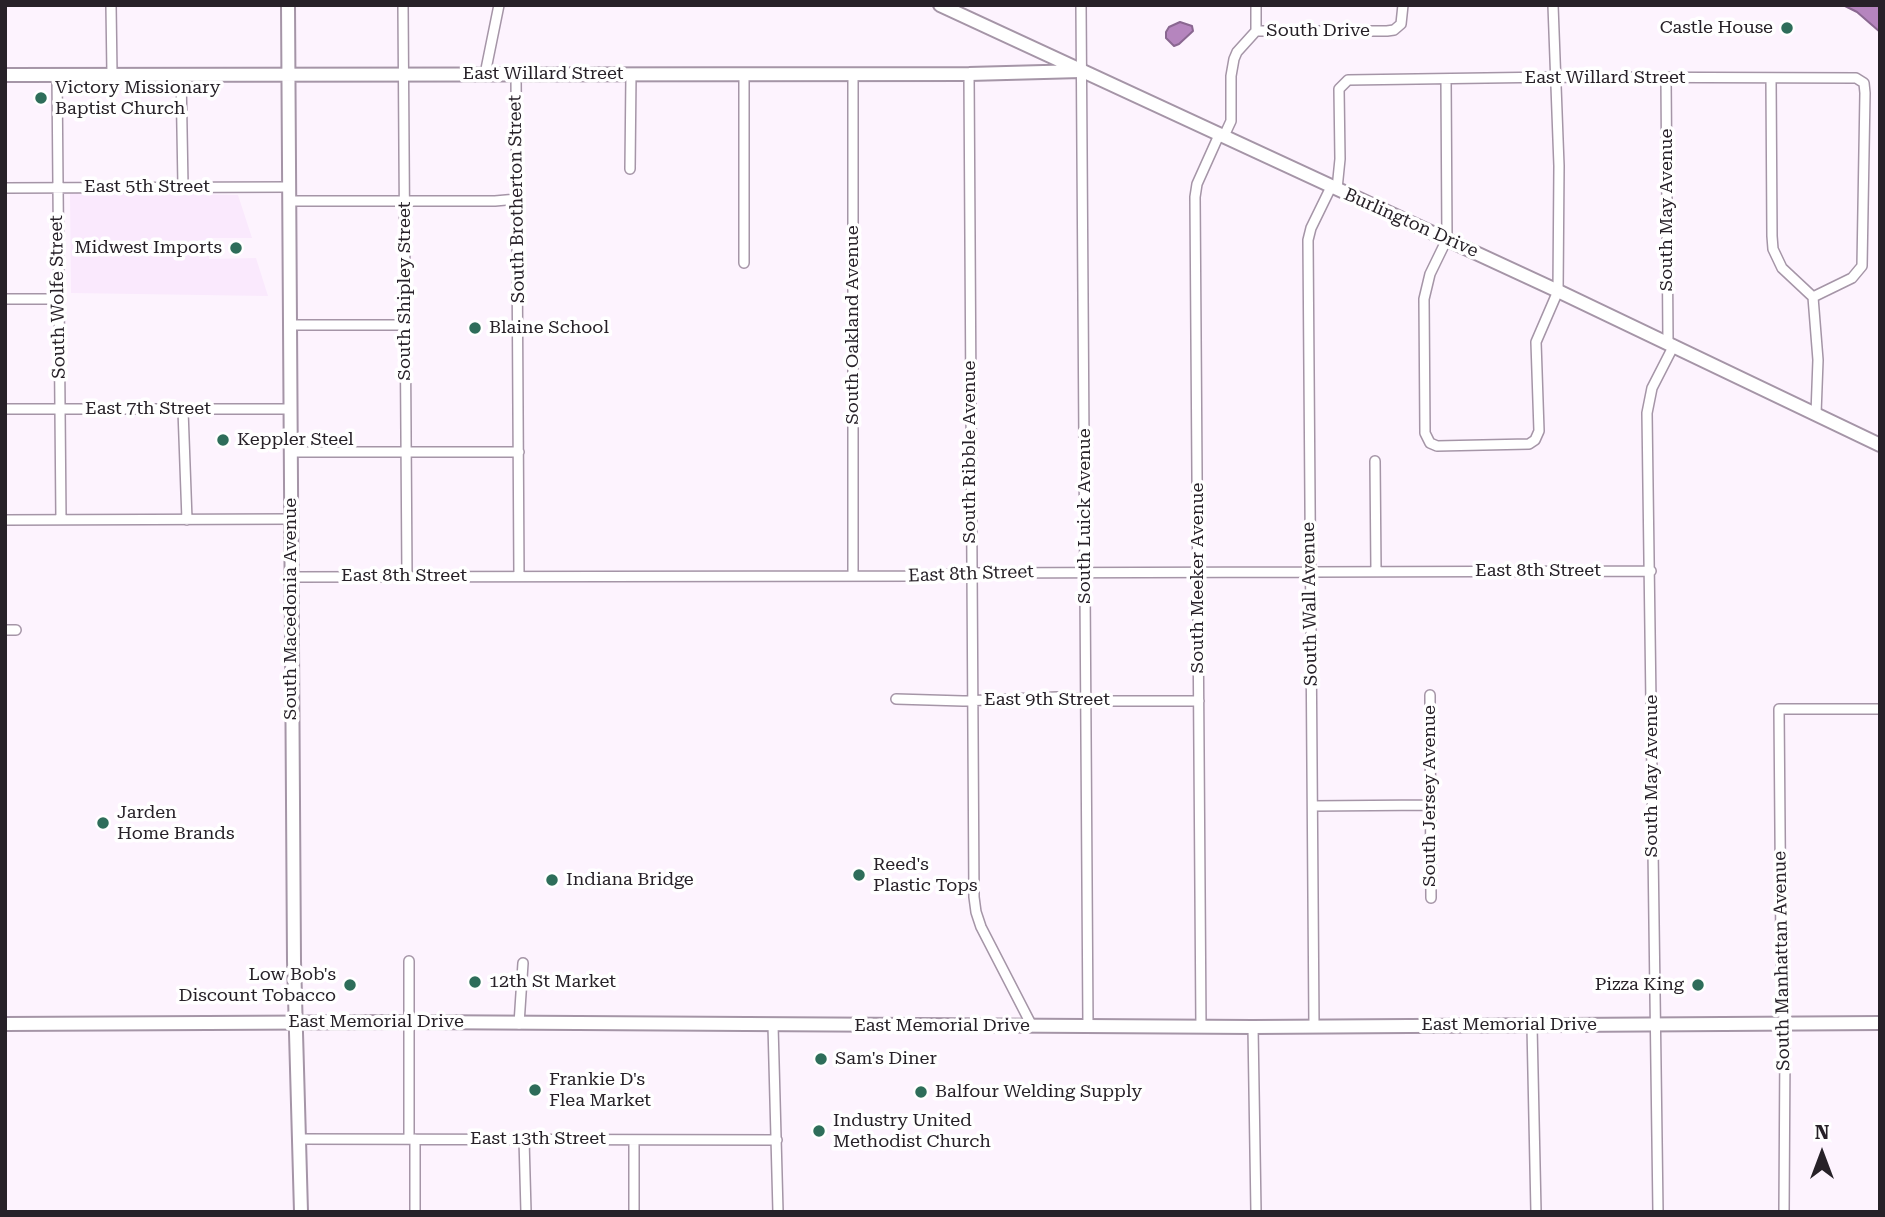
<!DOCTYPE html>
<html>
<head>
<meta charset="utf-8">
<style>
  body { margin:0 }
  #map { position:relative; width:1885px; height:1217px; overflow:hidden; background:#fdf3fe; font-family:"Roboto Serif",serif }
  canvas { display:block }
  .frame { position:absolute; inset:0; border:7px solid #272128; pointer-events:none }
  .north { position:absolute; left:1787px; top:1119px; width:70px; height:70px; -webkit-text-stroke:5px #fff; paint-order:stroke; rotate:0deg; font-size:19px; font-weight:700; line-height:28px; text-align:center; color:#272128 }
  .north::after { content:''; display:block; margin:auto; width:24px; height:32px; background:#272128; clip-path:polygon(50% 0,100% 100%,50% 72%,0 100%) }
</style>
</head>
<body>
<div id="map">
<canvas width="1885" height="1217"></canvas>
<div class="frame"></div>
<div class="north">N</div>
</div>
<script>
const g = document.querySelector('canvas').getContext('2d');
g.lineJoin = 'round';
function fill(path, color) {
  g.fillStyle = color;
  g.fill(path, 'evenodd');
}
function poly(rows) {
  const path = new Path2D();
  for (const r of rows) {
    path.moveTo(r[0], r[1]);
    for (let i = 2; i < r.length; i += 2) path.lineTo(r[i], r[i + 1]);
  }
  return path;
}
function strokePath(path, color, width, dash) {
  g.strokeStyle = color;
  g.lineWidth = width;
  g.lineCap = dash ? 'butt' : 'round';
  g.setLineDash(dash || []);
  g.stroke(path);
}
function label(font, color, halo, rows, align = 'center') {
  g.font = font + ' "Roboto Serif",serif';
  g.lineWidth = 7;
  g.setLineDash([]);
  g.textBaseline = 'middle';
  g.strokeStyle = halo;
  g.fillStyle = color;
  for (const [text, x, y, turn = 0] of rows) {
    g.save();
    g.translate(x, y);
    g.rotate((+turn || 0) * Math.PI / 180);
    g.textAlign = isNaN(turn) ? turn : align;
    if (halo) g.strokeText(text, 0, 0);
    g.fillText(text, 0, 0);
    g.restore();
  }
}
fill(poly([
  [70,193,238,195,252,238,210,238,209,259,256,258,268,296,71,293]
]), '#fae9fd');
const water = poly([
  [1843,5,1880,5,1880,32,1857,12,1843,5],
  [1180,22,1192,26,1193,31,1179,44,1174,46,1166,38,1166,32,1169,27,1180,22]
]);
fill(water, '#b585be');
strokePath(water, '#8a6791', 2);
const street = poly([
  [111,5,112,74],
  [403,5,407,576],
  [1081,5,1088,1026],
  [1256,31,1387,31,1394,30,1401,24,1403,5],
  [181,74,183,186],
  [485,74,499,5],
  [516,74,519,576],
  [744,74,744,263],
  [853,74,853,576],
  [969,74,974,897,976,912,981,927,1032,1026],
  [57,75,61,520],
  [1666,78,1668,342],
  [1771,78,1772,236,1773,249,1782,268,1813,297,1818,360,1816,414],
  [1446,79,1447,239,1430,274,1424,299,1425,433,1430,443,1437,446,1529,444,1535,440,1539,431,1536,342,1558,291,1559,166,1553,5],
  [1224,136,1231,121,1231,76,1234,59,1237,52,1256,31,1256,5],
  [630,169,631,74],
  [5,188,289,187],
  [1337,189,1340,159,1339,89,1348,80,1555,77,1856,78,1864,83,1865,93,1862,266,1852,278,1813,297],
  [289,201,495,201,517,199],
  [5,299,58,299],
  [290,325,405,325],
  [5,409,290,409],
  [183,410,187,520],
  [290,452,519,452],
  [1375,461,1376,571],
  [5,520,291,519],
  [291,577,916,576,971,573,1651,571],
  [5,630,16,630],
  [1430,695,1431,898],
  [896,699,963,701,1057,697,1106,701,1199,701],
  [1313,806,1431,805],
  [409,961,409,1139],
  [519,1024,523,963],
  [773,1025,778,1212],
  [1314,1026,1308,240,1311,228,1331,187],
  [1532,1026,1536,1212],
  [1201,1027,1195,197,1197,184,1219,135],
  [1253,1027,1256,1212],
  [299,1139,777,1140],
  [415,1139,415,1212],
  [524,1139,526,1212],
  [634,1140,634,1212],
  [1658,1212,1647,413,1652,388,1674,345],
  [1784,1212,1785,1047,1781,949,1779,709,1880,709]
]);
const secondary = poly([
  [288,5,294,961,301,1212],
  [940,5,1558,291,1880,445],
  [5,75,969,74,1081,71],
  [5,1024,409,1022,1253,1027,1880,1023]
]);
strokePath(street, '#a595a7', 12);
strokePath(secondary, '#a595a7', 16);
strokePath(street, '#fff', 9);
strokePath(secondary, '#fff', 12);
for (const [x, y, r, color] of [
  [1787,28,7,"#2e6d5a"],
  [41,98,7,"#2e6d5a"],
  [236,248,7,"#2e6d5a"],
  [475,328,7,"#2e6d5a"],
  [223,440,7,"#2e6d5a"],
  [103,823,7,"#2e6d5a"],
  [859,875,7,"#2e6d5a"],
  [552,880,7,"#2e6d5a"],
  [475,982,7,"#2e6d5a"],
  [350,985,7,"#2e6d5a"],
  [1698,985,7,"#2e6d5a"],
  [821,1059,7,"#2e6d5a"],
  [535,1090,7,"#2e6d5a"],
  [921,1092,7,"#2e6d5a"],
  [819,1131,7,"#2e6d5a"]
]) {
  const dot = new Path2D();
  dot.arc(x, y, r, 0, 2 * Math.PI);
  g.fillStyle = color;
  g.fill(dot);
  strokePath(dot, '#fff', 2.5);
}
label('18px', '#272128', '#fff', [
  ["Castle House",1773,28,"right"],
  ["Victory Missionary",55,88],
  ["Baptist Church",55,109],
  ["Midwest Imports",222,248,"right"],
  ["Blaine School",489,328],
  ["Keppler Steel",237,440],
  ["Jarden",117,813],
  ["Home Brands",117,834],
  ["Reed's",873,865],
  ["Plastic Tops",873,886],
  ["Indiana Bridge",566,880],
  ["Low Bob's",336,975,"right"],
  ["Discount Tobacco",336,996,"right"],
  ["12th St Market",489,982],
  ["Pizza King",1684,985,"right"],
  ["Sam's Diner",835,1059],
  ["Frankie D's",549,1080],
  ["Flea Market",549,1101],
  ["Balfour Welding Supply",935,1092],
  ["Industry United",833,1121],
  ["Methodist Church",833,1142]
], 'left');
label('18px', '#272128', '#fff', [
  ["South Drive",1318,31],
  ["East Willard Street",543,74],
  ["East Willard Street",1605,78],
  ["East 5th Street",147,187],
  ["South Brotherton Street",517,199,-91],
  ["South May Avenue",1667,210,-90],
  ["Burlington Drive",1411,223,24],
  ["South Shipley Street",405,291,-90],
  ["South Wolfe Street",58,297,-91],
  ["South Oakland Avenue",853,325,-90],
  ["East 7th Street",148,409],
  ["South Ribble Avenue",970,452,-90],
  ["South Luick Avenue",1085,516,-90],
  ["East 8th Street",1538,571],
  ["East 8th Street",971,574,-2],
  ["East 8th Street",404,576],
  ["South Meeker Avenue",1198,578,-90],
  ["South Wall Avenue",1310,604,-91],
  ["South Macedonia Avenue",291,609,-90],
  ["East 9th Street",1047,700],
  ["South May Avenue",1652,776,-90],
  ["South Jersey Avenue",1430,796,-90],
  ["South Manhattan Avenue",1782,961,-91],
  ["East Memorial Drive",376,1022],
  ["East Memorial Drive",1509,1025],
  ["East Memorial Drive",942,1026],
  ["East 13th Street",538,1139]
]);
</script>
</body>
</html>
